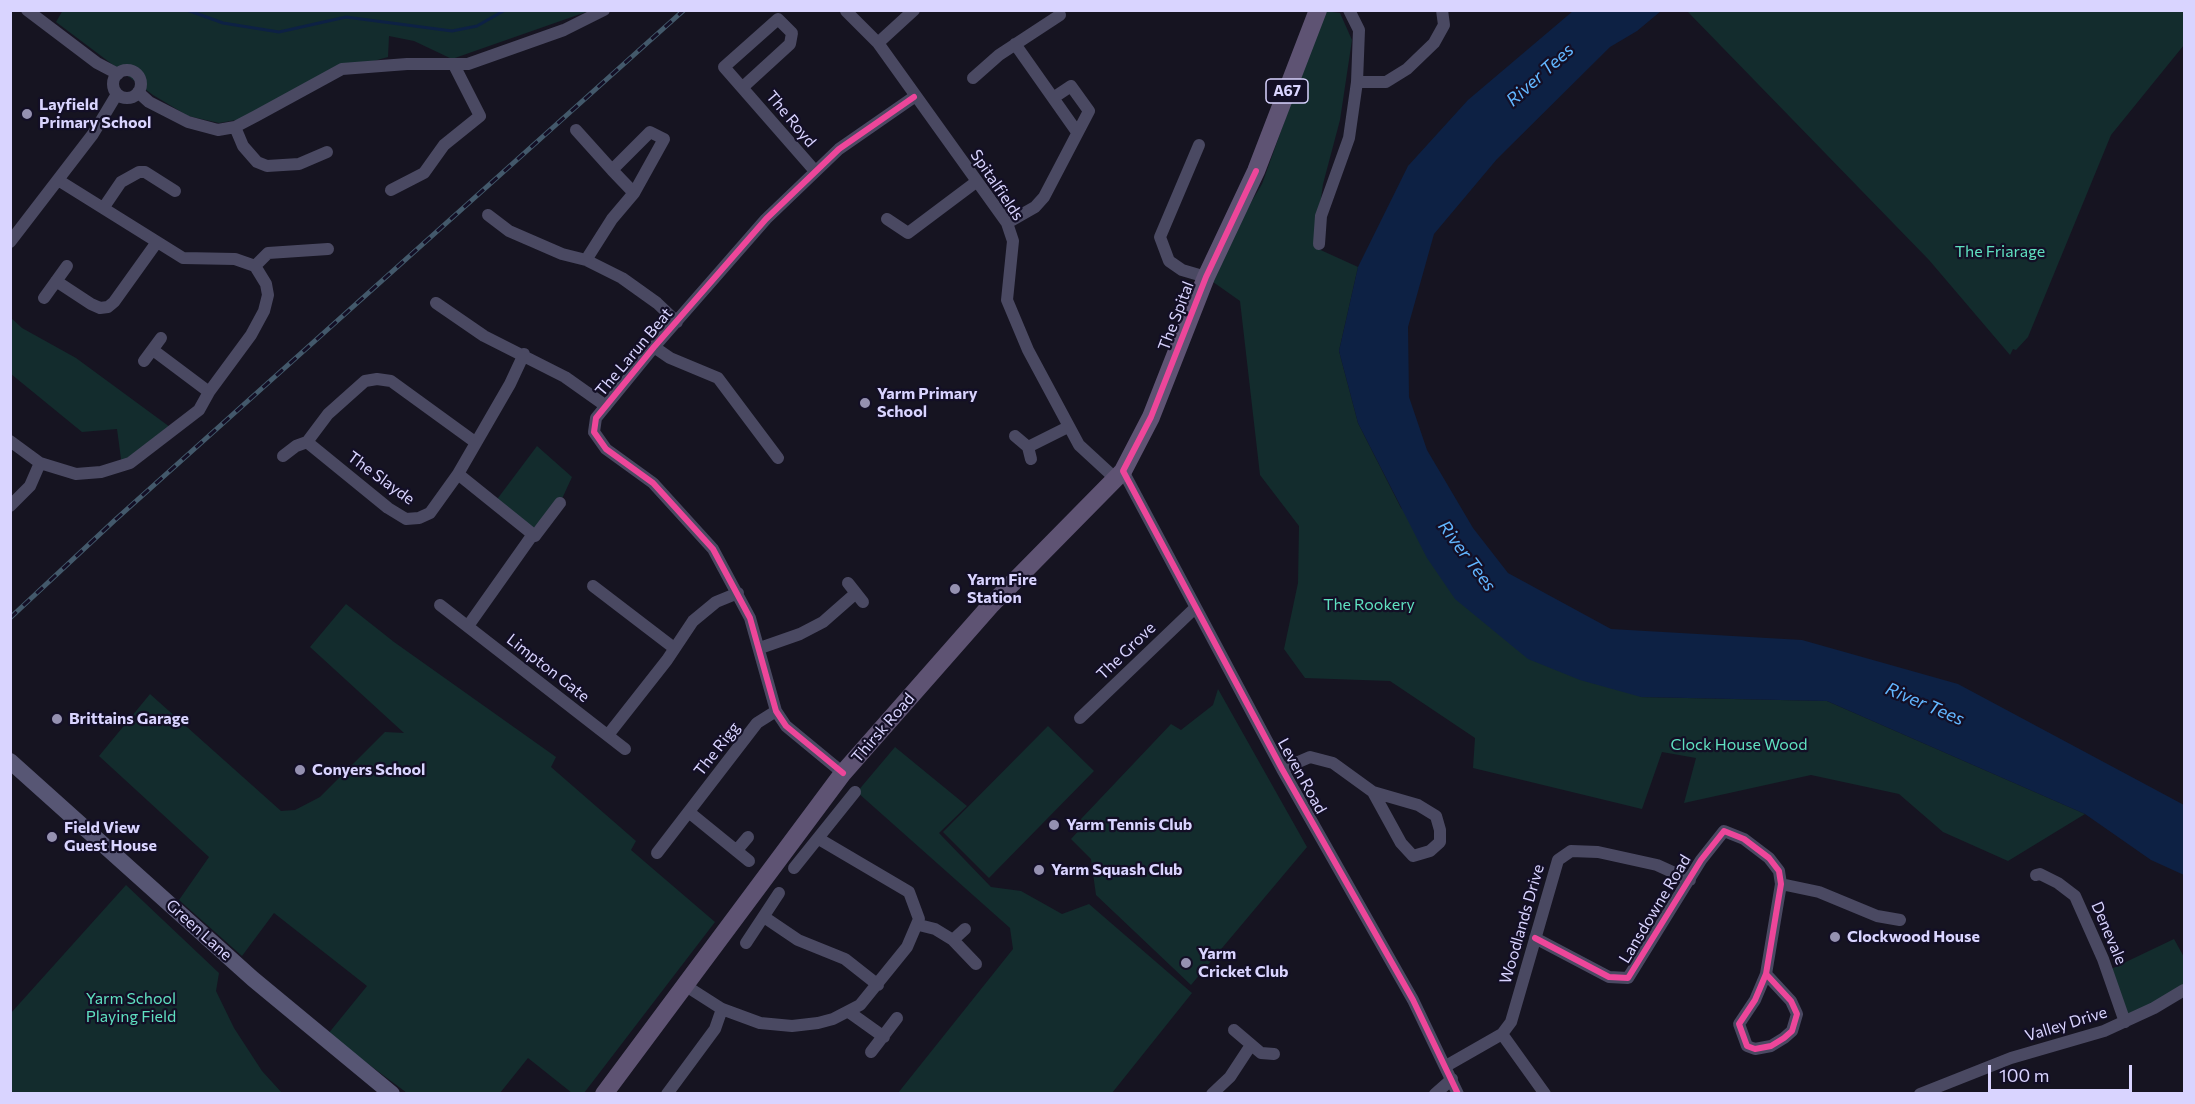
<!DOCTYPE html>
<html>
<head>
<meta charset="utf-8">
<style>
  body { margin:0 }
  #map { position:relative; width:2195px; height:1104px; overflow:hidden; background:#161421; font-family:Commissioner,sans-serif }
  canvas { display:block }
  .frame { position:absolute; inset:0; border:12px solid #d9d4ff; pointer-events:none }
  .scale { position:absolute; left:1988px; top:1065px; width:144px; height:27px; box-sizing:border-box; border:3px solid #d9d4ff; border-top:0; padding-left:8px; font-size:18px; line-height:21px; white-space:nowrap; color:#d9d4ff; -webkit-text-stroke:4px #130f26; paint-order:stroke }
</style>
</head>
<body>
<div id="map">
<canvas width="2195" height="1104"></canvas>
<div class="frame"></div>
<div class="scale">100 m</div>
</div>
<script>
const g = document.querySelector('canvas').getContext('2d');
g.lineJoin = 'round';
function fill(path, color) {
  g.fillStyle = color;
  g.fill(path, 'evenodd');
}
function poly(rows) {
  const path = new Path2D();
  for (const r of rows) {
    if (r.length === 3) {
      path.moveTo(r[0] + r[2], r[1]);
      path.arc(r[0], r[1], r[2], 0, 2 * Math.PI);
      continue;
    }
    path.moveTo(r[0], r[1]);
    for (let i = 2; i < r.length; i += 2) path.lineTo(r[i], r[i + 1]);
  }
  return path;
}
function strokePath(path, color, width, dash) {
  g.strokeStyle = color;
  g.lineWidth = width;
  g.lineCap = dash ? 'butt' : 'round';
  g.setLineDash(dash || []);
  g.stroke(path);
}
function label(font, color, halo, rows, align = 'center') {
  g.font = font + ' Commissioner,sans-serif';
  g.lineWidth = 4.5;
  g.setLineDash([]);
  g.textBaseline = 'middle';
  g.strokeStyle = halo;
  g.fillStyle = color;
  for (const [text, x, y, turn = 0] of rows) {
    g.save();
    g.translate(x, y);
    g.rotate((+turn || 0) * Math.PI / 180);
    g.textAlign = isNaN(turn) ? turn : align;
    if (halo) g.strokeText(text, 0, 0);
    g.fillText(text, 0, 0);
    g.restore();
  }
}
fill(poly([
  [63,10,589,11,452,59,414,41,389,36,388,57,349,68,242,119,219,123,188,116,153,95,56,22],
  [1324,11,1340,13,1352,40,1340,120,1323,184,1314,247,1358,267,1339,351,1358,423,1401,508,1641,697,1827,701,2085,814,2008,861,1943,832,1899,794,1811,775,1684,803,1696,758,1662,752,1642,809,1473,768,1475,738,1390,681,1305,678,1284,649,1298,583,1299,526,1260,475,1240,301,1206,277,1262,184],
  [1687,11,2184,11,2184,45,2111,135,2028,337,2016,350,2013,349,2010,355,1929,260],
  [10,317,22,328,76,358,174,430,122,466,117,429,82,432,11,374],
  [537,446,572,477,560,503,535,536,495,502],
  [346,604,394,642,556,757,551,767,636,841,631,850,715,922,584,1093,572,1093,528,1058,500,1093,407,1093,328,1034,367,986,274,913,242,956,179,900,209,857,99,756,150,694,281,811,295,810,320,797,385,732,404,733,310,647],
  [1218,689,1307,847,1191,985,1096,895,1091,859,1071,839,1083,826,1081,819,1171,724,1181,730,1213,705],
  [1048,726,1094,771,989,878,943,832],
  [895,747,967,806,939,833,991,887,1021,891,1062,914,1089,904,1192,993,1112,1093,898,1093,1013,949,1010,928,857,792],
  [126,885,219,973,216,991,234,1028,262,1071,282,1093,11,1093,11,1013],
  [2174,939,2184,957,2184,990,2125,1022,2107,971]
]), '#132c2d');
fill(poly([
  [1573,11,1661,11,1637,31,1610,47,1497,159,1434,234,1408,327,1409,397,1427,450,1473,528,1508,573,1611,629,1802,640,1958,684,2184,805,2184,875,2151,860,2085,814,1827,701,1641,697,1580,680,1528,659,1455,599,1427,558,1358,423,1339,351,1358,267,1408,166,1468,100]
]), '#0d2144');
strokePath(poly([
  [187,10,223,23,279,32,346,17,452,31,477,26,505,10]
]), '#0d2144', 3);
strokePath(poly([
  [27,10,97,63,118,74],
  [846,11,878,43,1007,223,1013,241,1007,300,1028,350,1079,445,1117,480],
  [878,43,914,10],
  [1015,44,1077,132],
  [127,84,14],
  [973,78,999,55,1060,15],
  [1357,82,1386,82,1407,69,1434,43,1444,25,1442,10],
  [743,87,790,44,792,33,778,19,724,67,815,171],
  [138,92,149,102,188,122,218,130,235,127,256,116,342,69,407,64,468,64,564,30,604,10],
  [235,127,243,146,257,162,267,166,299,164,327,152],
  [576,130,612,170],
  [1199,145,1160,237,1169,261,1182,270,1206,277],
  [391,190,424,173,444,145,480,116,454,65],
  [104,207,121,182,139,172,145,172,175,191],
  [488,215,509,231,562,254,586,260,622,278,657,303,677,322],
  [887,219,908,233,976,182],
  [1007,223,1035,207,1044,197,1089,111,1071,86,1053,98],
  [10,242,93,134,117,94],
  [1319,244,1321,216,1349,138,1357,82,1359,30,1349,10],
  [586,260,612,219,634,193,664,139,650,132,612,170,634,193],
  [255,266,268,253,328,249],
  [56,281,91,304,100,308,108,307,114,302,157,242],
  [44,298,67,266],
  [436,303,484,336,565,377,606,406],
  [654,347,670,358,718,378,778,458],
  [153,350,209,392],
  [144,361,161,338],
  [1015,436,1028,447,1031,459],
  [10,441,40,463,76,474,101,472,130,463,199,410,209,392,251,335,264,311,268,295,266,284,255,266,235,259,183,258,58,180],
  [307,442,388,508,406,519,419,518,430,513,458,474,510,384,524,354],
  [1028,447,1068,427],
  [283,456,296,446,307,442,328,414,365,381,377,379,391,381,475,442],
  [1123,471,1282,769,1413,1000,1458,1094],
  [458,474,535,536],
  [10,506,30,486,40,463],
  [848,583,863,602],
  [593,586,674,648],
  [440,605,625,749],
  [468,626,531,537,535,536,560,503],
  [760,648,800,634,823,622,856,593],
  [1080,718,1195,608],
  [608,735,667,660,693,621,716,602,738,593],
  [1282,769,1310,757,1333,763,1373,792,1418,805,1436,816,1440,830,1440,842,1430,851,1413,856,1401,843,1373,792],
  [843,773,786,726,776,711,750,618,713,549,653,483,606,449,594,432,596,418,654,347,766,219,839,149,914,97],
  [690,813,749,861],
  [737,850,748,837],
  [657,853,757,723,776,711],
  [794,868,855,792],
  [2036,875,2040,874,2058,883,2075,896,2103,959,2125,1022],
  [1781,884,1819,892,1877,916,1900,920],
  [764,917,798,940,845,959,878,985],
  [919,925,935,929,953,940,976,964],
  [1535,938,1609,977,1628,978,1701,860,1724,831,1744,839,1769,858,1779,871,1781,884,1766,974,1755,1000,1739,1024,1747,1046,1755,1049,1771,1046,1784,1038,1792,1031,1797,1014,1791,1001,1766,974],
  [953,940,965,929],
  [746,943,779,893],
  [686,986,722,1009,760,1023,792,1026,818,1023,833,1019,860,1005,907,947,919,919,909,892,819,839],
  [849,1012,884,1037],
  [1234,1030,1261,1053,1274,1054],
  [1502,1034,1545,1094],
  [871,1052,897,1018],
  [1446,1066,1502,1034,1511,1022,1558,860,1571,851,1598,852,1657,865,1690,880],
  [667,1094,715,1029,722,1009],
  [1212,1094,1230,1077,1251,1045],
  [1435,1094,1452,1079],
  [1920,1094,2011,1058,2104,1031,2154,1008,2184,990]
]), '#4a4962', 12);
strokePath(poly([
  [10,761,253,979,392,1094]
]), '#575674', 16);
strokePath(poly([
  [604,1094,843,773,990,606,1123,471,1151,417,1206,277,1256,171,1318,10]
]), '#5e5373', 18);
const rail = poly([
  [10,618,115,520,684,10]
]);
strokePath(rail, '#43596b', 5);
strokePath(rail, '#130f26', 3, [9]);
strokePath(poly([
  [1256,171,1206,277,1151,417,1123,471,1282,769,1413,1000,1458,1094],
  [843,773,786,726,776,711,750,618,713,549,653,483,606,449,594,432,596,418,654,347,766,219,839,149,914,97],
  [1535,938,1609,977,1628,978,1701,860,1724,831,1744,839,1769,858,1779,871,1781,884,1766,974,1755,1000,1739,1024,1747,1046,1755,1049,1771,1046,1784,1038,1792,1031,1797,1014,1791,1001,1766,974]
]), '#ed469a', 6);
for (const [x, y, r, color] of [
  [27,114,6,"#9591b1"],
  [865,403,6,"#9591b1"],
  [955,589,6,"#9591b1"],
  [57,719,6,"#9591b1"],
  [300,770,6,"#9591b1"],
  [1054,825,6,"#9591b1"],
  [52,837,6,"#9591b1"],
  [1039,870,6,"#9591b1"],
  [1835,937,6,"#9591b1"],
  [1186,963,6,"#9591b1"]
]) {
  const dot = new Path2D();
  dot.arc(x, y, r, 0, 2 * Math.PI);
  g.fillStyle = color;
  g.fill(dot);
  strokePath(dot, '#130f26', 2);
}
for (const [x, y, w] of [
  [1287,91,42]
]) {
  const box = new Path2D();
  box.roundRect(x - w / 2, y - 12, w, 24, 4.5);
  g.fillStyle = '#130f26';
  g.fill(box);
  strokePath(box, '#d9d4ff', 1.5);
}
label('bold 15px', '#d9d4ff', null, [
  ["A67",1287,91]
]);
label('bold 16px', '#d9d4ff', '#130f26', [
  ["Layfield",39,105],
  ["Primary School",39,123],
  ["Yarm Primary",877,394],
  ["School",877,412],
  ["Yarm Fire",967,580],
  ["Station",967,598],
  ["Brittains Garage",69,719],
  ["Conyers School",312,770],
  ["Yarm Tennis Club",1066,825],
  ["Field View",64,828],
  ["Guest House",64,846],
  ["Yarm Squash Club",1051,870],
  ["Clockwood House",1847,937],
  ["Yarm",1198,954],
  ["Cricket Club",1198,972]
], 'left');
label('16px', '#d9d4ff', '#130f26', [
  ["The Royd",791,119,50],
  ["Spitalfields",997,185,56],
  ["The Spital",1176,316,-69],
  ["The Larun Beat",634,352,-50],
  ["The Slayde",381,478,36],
  ["The Grove",1126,651,-44],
  ["Limpton Gate",548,668,38],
  ["Thirsk Road",883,728,-49],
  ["The Rigg",717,749,-52],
  ["Leven Road",1302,776,61],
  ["Lansdowne Road",1655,909,-59],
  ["Woodlands Drive",1522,924,-74],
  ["Green Lane",199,930,42],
  ["Denevale",2109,933,67],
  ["Valley Drive",2066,1024,-17]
]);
label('16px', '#5fe0c0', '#130f26', [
  ["The Friarage",2000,252],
  ["The Rookery",1369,605],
  ["Clock House Wood",1739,745],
  ["Yarm School",131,999],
  ["Playing Field",131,1017]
]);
label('italic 18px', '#62b6ff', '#130f26', [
  ["River Tees",1540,75,-42],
  ["River Tees",1467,556,53],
  ["River Tees",1925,704,23]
]);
</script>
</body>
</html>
